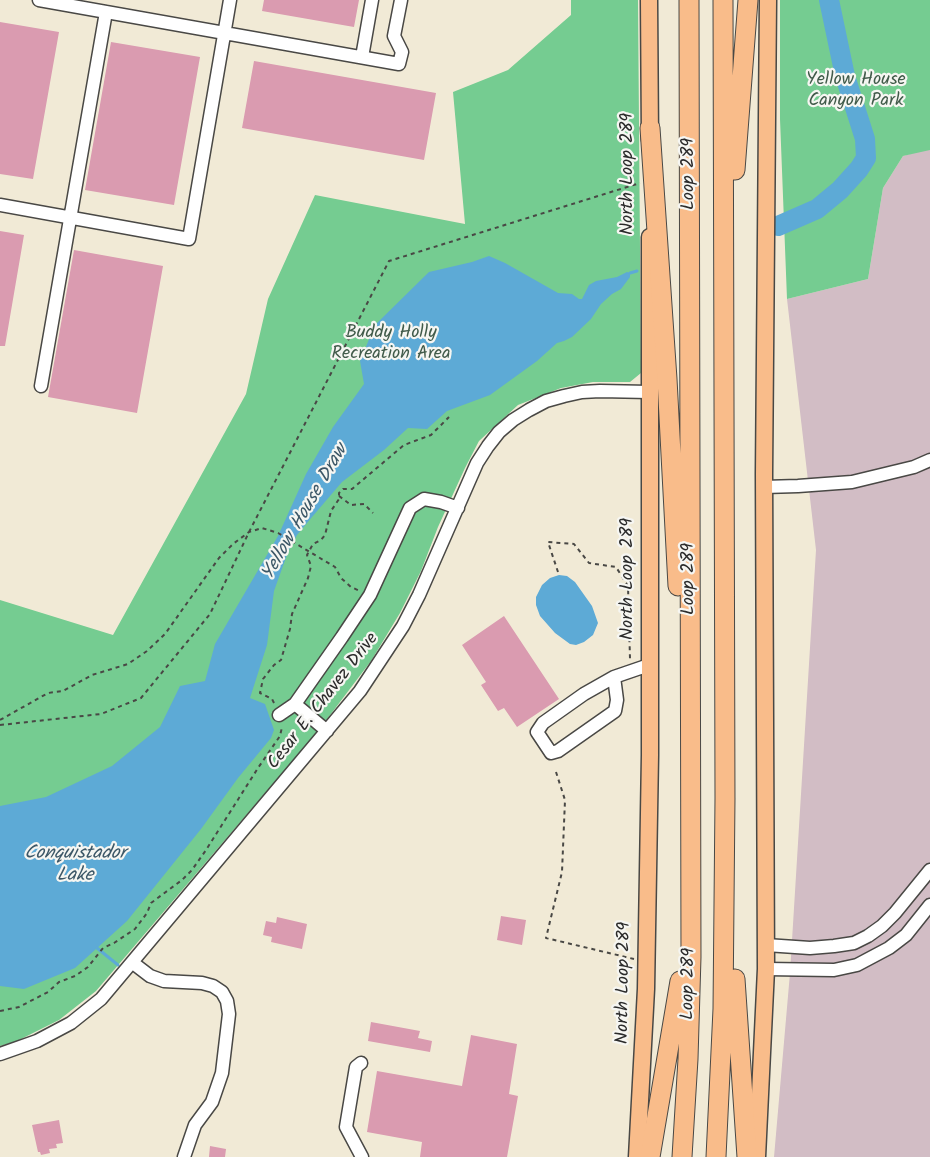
<!DOCTYPE html>
<html>
<head>
<meta charset="utf-8">
<style>
  body { margin:0 }
  canvas { display:block; background:#f1ead6 }
</style>
</head>
<body>
<canvas width="930" height="1157"></canvas>
<script>
const g = document.querySelector('canvas').getContext('2d');
g.lineJoin = 'round';
function fill(path, color) {
  g.fillStyle = color;
  g.fill(path, 'evenodd');
}
function poly(rows) {
  const path = new Path2D();
  for (const r of rows) {
    path.moveTo(r[0], r[1]);
    for (let i = 2; i < r.length; i += 2) path.lineTo(r[i], r[i + 1]);
  }
  return path;
}
function strokePath(path, color, width, dash) {
  g.strokeStyle = color;
  g.lineWidth = width;
  g.lineCap = dash ? 'butt' : 'round';
  g.setLineDash(dash || []);
  g.stroke(path);
}
function label(font, color, halo, rows, align = 'center') {
  g.font = font + ' Kalam,sans-serif';
  g.lineWidth = 4.5;
  g.setLineDash([]);
  g.textBaseline = 'middle';
  g.strokeStyle = halo;
  g.fillStyle = color;
  for (const [text, x, y, turn = 0] of rows) {
    g.save();
    g.translate(x, y);
    g.rotate((+turn || 0) * Math.PI / 180);
    g.textAlign = isNaN(turn) ? turn : align;
    if (halo) g.strokeText(text, 0, 0);
    g.fillText(text, 0, 0);
    g.restore();
  }
}
fill(poly([
  [927,149,930,150,930,1157,774,1157,790,973,816,550,787,299,868,279,883,188,903,156]
]), '#d2bdc5');
fill(poly([
  [571,0,638,0,641,373,630,382,593,382,561,388,518,405,479,441,465,468,438,527,421,571,400,613,371,661,318,731,96,991,59,1020,17,1041,0,1046,0,600,113,635,246,394,268,299,315,195,465,224,453,92,508,70,571,15],
  [780,0,930,0,930,150,903,156,883,188,868,279,787,299,780,119]
]), '#75cc91');
fill(poly([
  [489,256,505,263,558,293,572,294,579,299,582,299,589,285,596,281,617,277,627,272,630,273,630,277,621,289,612,294,601,304,591,319,572,337,564,341,557,343,537,361,490,395,447,411,427,429,408,428,384,450,342,482,312,517,297,535,288,552,274,591,267,645,250,698,265,704,274,730,271,738,238,778,201,829,127,921,75,968,24,989,0,986,0,806,46,797,112,766,160,727,180,686,205,681,215,644,278,536,306,474,333,427,364,384,360,361,375,325,429,272,472,262],
  [559,575,567,576,575,582,592,606,598,623,593,635,584,642,576,645,570,644,555,633,540,616,536,605,536,597,542,585,550,578]
]), '#5daad6');
strokePath(poly([
  [630,273,637,271],
  [97,948,118,965]
]), '#5daad6', 3);
strokePath(poly([
  [778,226,817,209,840,190,859,169,866,158,865,139,845,76,829,0]
]), '#5daad6', 20);
fill(poly([
  [264,0,359,0,354,27,262,11],
  [0,22,59,32,33,179,0,174],
  [111,42,200,57,174,205,85,190],
  [254,61,436,93,424,160,242,128],
  [0,231,24,235,5,346,0,346],
  [74,250,163,266,137,413,48,397],
  [504,616,559,699,517,727,504,708,498,711,481,685,486,682,462,645],
  [501,916,526,920,522,945,497,940],
  [277,917,307,924,302,949,271,942,272,937,263,935,266,921,276,923],
  [371,1022,420,1031,418,1038,432,1041,430,1052,368,1041],
  [471,1035,517,1044,509,1094,518,1096,507,1157,420,1157,422,1142,367,1132,377,1071,462,1086],
  [59,1120,63,1143,56,1144,57,1148,49,1149,50,1153,41,1155,40,1152,38,1152,32,1125],
  [210,1146,226,1149,225,1157,209,1157]
]), '#da9bb0');
const minor = poly([
  [39,0,399,64,402,52,394,36,401,0],
  [362,57,372,0],
  [0,205,189,239,230,0],
  [41,386,106,12],
  [764,487,798,486,852,482,914,467,930,460],
  [614,677,617,700,615,711,558,751,551,753,537,732,543,723,584,694,614,677,649,665],
  [279,715,295,704],
  [327,731,295,704,342,637,370,595,410,508,424,499,441,502,458,508],
  [766,945,810,948,834,946,854,943,868,936,882,926,895,913,930,870],
  [133,963,150,976,164,981,202,983,213,986,222,992,227,1001,229,1014,222,1073,212,1102,195,1125,184,1157],
  [766,969,834,970,857,965,889,948,906,935,930,905],
  [0,1054,37,1041,71,1023,101,999,360,691,403,626,419,595,477,463,488,446,499,432,513,420,529,410,546,401,564,396,582,392,600,391,649,392],
  [361,1063,356,1067,346,1127,362,1157]
]);
const major = poly([
  [649,0,650,140],
  [637,1157,646,989,650,755,650,237],
  [757,1157,766,969,764,474,768,0]
]);
const highway = poly([
  [650,128,667,379,678,586],
  [735,170,748,0],
  [735,979,747,1157],
  [650,1157,680,981],
  [682,1157,688,1059,691,957,689,0],
  [716,1157,723,1009,725,798,723,0]
]);
strokePath(minor, '#494845', 15);
strokePath(major, '#494845', 19);
strokePath(highway, '#494845', 21);
strokePath(poly([
  [339,496,351,505,364,504,373,513],
  [558,572,548,542,574,544,589,563,616,567,628,586,630,659],
  [274,703,272,699,260,693,263,679,274,665,281,660,290,629,292,614,308,578,311,566,307,555,313,544,321,540,325,535,331,511,339,499,339,493,343,489,352,489,404,445,431,435,449,417],
  [0,720,48,693,63,691,92,675,128,664,147,651,165,634,219,558,233,544,249,532,262,528,278,533,335,567,341,578,351,587,360,591],
  [0,725,101,714,141,698,210,614,249,532,389,261,640,183],
  [556,772,565,800,562,872,546,938,634,959],
  [0,1011,19,1007,48,992,59,982,75,976,88,967,103,948,114,943,135,929,147,913,151,903,182,880,192,870,206,850,258,768,280,736,282,727]
]), '#494845', 2, [4, 4]);
strokePath(minor, '#fff', 12);
strokePath(major, '#f9bc8a', 16);
strokePath(highway, '#f9bc8a', 19);
label('18px', '#415b4a', '#f6f6f2', [
  ["Yellow House",856,81],
  ["Canyon Park",856,102],
  ["Buddy Holly",391,334],
  ["Recreation Area",391,355]
]);
label('18px', '#2b2b2b', '#f6f6f2', [
  ["North Loop 289",629,174,-90],
  ["Loop 289",690,174,-90],
  ["North Loop 289",629,579,-90],
  ["Loop 289",690,579,-90],
  ["Cesar E. Chavez Drive",324,702,-52],
  ["North Loop 289",625,983,-89],
  ["Loop 289",690,984,-89]
]);
label('italic 19px', '#3c5767', '#f6f6f2', [
  ["Yellow House Draw",306,513,-60],
  ["Conquistador",75,855],
  ["Lake",75,877]
]);
</script>
</body>
</html>
